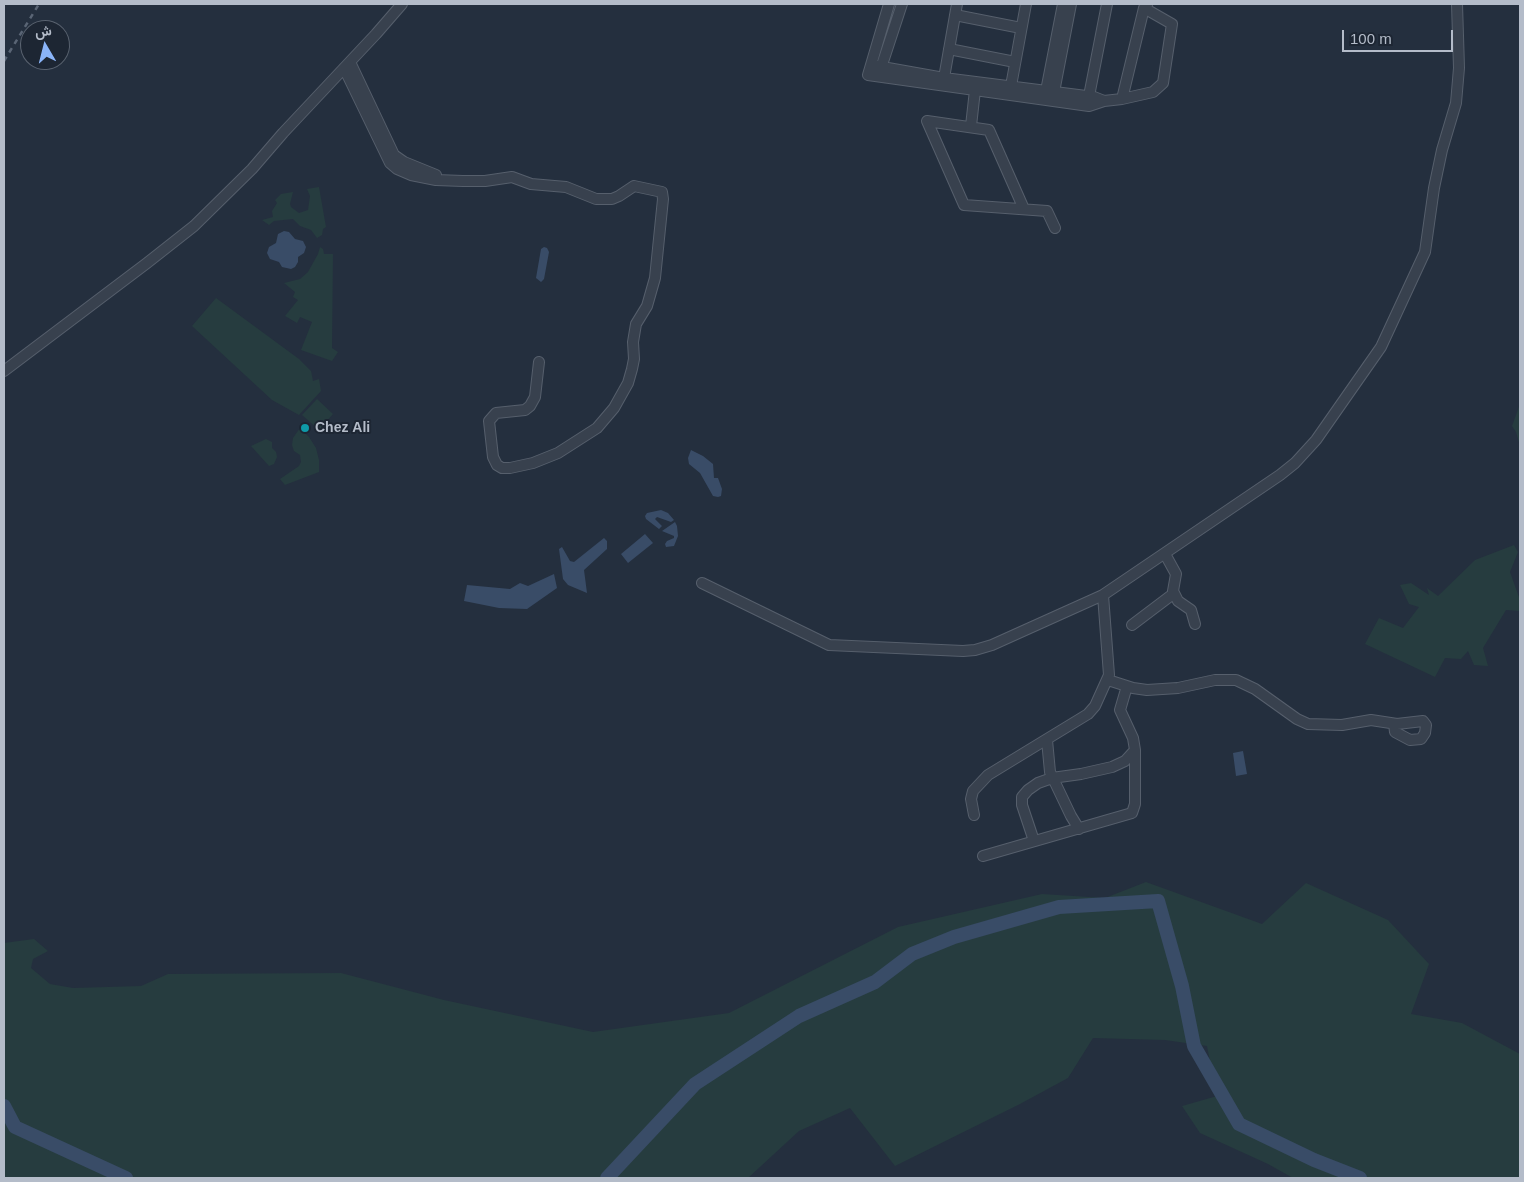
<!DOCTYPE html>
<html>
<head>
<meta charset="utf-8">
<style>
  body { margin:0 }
  #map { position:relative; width:1524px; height:1182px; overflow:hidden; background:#242f3e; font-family:Helvetica,Vazirmatn,sans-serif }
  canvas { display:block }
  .frame { position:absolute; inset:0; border:5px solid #b4bcc9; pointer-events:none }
  .north { position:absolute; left:20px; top:20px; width:50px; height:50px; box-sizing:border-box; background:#1d2633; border:1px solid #59626f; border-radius:50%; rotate:352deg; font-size:14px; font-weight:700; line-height:20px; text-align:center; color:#b4bcc9 }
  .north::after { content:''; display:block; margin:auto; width:18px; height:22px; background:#8ab4f8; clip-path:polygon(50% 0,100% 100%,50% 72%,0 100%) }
  .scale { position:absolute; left:1342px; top:30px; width:111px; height:22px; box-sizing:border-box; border:2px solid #b4bcc9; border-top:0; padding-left:6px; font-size:15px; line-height:18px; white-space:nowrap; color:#b4bcc9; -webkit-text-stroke:4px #1d2633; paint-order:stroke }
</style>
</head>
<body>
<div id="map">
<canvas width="1524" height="1182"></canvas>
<div class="frame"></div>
<div class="north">ش</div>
<div class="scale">100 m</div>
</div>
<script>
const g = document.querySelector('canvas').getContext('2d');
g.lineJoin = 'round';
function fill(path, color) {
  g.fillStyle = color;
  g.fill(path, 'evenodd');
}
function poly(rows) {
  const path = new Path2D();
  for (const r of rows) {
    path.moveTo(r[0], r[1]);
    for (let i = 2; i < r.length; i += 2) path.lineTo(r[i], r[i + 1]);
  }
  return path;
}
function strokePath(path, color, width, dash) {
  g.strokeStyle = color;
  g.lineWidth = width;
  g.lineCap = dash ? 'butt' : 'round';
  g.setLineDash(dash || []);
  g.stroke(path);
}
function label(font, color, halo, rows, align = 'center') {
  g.font = font + ' Helvetica,sans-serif';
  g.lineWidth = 4;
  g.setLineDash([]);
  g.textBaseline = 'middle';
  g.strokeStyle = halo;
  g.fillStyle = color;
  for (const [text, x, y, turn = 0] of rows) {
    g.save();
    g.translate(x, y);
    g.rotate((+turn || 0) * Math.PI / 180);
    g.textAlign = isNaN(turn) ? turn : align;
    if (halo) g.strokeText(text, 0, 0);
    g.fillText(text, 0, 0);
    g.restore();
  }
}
fill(poly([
  [319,187,326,227,323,229,322,235,317,238,311,230,300,226,293,219,274,221,269,225,262,220,273,217,272,211,277,203,275,200,281,194,293,192,290,204,291,207,299,213,308,210,310,196,307,189],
  [320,247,323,249,324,254,333,254,332,348,338,352,332,361,301,350,312,322,300,317,297,323,285,316,298,300,293,297,295,292,284,283,300,279,308,272,318,254],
  [216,298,299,359,311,371,313,381,319,379,321,391,299,415,272,400,192,326],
  [317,399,333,414,319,430,302,415],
  [1520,404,1520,446,1516,432,1512,426],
  [300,428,309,437,316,448,319,460,319,472,285,485,280,479,299,466,301,462,300,455,294,451,292,445,293,438],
  [266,439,272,442,272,448,276,452,277,457,274,464,269,466,251,446],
  [1514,545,1518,552,1510,572,1520,600,1520,611,1506,610,1483,648,1488,666,1474,665,1468,651,1461,659,1445,658,1435,677,1365,644,1379,618,1403,628,1419,607,1409,604,1400,585,1411,583,1429,595,1427,588,1438,596,1475,560],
  [1146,882,1262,924,1306,883,1388,920,1429,964,1411,1014,1462,1023,1520,1054,1520,1178,1293,1178,1268,1164,1200,1133,1182,1106,1217,1096,1207,1046,1165,1040,1093,1038,1068,1078,1020,1104,895,1166,850,1108,799,1131,748,1178,4,1178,4,943,34,939,48,951,33,959,31,968,50,984,73,988,141,986,168,974,341,973,444,1000,593,1032,729,1013,898,927,1042,894,1105,898]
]), '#263c3f');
fill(poly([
  [284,231,289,232,295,239,303,241,306,247,304,253,298,257,298,262,295,267,291,269,282,267,279,262,270,259,267,253,269,247,276,243,278,234],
  [544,247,547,248,549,252,544,279,541,282,536,278,541,249],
  [691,450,703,456,713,464,714,478,718,478,722,489,721,496,718,497,713,496,700,473,689,464,688,458],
  [661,510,668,513,674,520,671,522,657,517,655,519,662,526,659,529,646,519,645,516,647,513],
  [675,522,677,526,678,536,674,546,666,547,665,544,667,541,674,538,674,536,662,531],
  [645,534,653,543,628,563,621,554],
  [604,538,607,541,607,549,584,570,587,593,568,585,563,579,559,549,562,547,570,561,574,562],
  [554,574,557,588,527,609,499,608,464,601,467,585,510,589,520,583,528,586],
  [1243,751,1247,774,1236,776,1233,753]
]), '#394c67');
strokePath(poly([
  [4,1106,15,1127,126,1178],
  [607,1178,695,1084,799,1016,875,982,912,954,954,937,1059,907,1158,901,1182,986,1194,1046,1239,1124,1314,1160,1360,1178]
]), '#394c67', 14);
const minor = poly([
  [889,4,868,75,1089,106,1104,101,1122,99,1153,92,1163,83,1172,24,1144,8],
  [955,15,1021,28],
  [949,49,1015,62],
  [350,62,394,155,404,162,436,175],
  [871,65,944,78,1094,97,1104,101],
  [344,68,390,163,397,169,411,175,436,180,463,181,485,181,512,177,531,184,566,187,596,199,612,199,619,196,634,186,662,192,663,199,655,278,647,306,636,324,633,342,634,359,632,369,628,383,614,408,597,428,558,453,533,463,510,468,502,468,497,465,493,457,489,421,496,413,525,410,530,406,535,397,539,362],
  [880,71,902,4],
  [944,78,957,4],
  [1011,86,1026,4],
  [1046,91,1063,4],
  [1054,92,1071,4],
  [1089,96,1107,4],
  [1122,99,1144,8,1147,5],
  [971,126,975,90,978,85],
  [1024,209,989,130,927,121,964,205,1047,211,1055,228],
  [4,371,147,263,194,226,252,169,283,133,376,34,402,4],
  [1165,554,1176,574,1173,591,1178,601,1191,610,1195,624],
  [702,583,829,645,963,651,975,650,992,645,1103,595,1280,475,1295,463,1316,440,1381,347,1425,252,1434,188,1442,150,1456,103,1459,68,1457,4],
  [1132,625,1173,594,1173,591],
  [1108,680,1133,688,1147,690,1178,688,1215,680,1236,680,1255,689,1297,719,1308,724,1342,725,1371,720,1397,724,1423,721,1426,725,1425,733,1421,739,1410,740,1395,732,1394,724],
  [1047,740,1050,772,1071,816,1079,829],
  [974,815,971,799,973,791,988,775,1088,714,1095,706,1109,675,1103,595],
  [1034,841,1022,805,1022,797,1028,790,1038,783,1052,778,1081,774,1112,767,1125,761,1135,750],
  [983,856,1132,813,1135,804,1135,750,1133,738,1120,710,1127,686]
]);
strokePath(minor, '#565f6c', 12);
strokePath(minor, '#38414e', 10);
strokePath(poly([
  [4,61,39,4]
]), '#5a6575', 2.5, [5, 5]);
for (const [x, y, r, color] of [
  [305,428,5,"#0f9aa8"]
]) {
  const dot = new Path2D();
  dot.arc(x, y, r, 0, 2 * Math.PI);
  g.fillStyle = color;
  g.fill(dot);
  strokePath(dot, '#1d2633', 2);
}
label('bold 14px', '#b4bcc9', '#1d2633', [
  ["Chez Ali",315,428]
], 'left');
</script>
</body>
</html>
